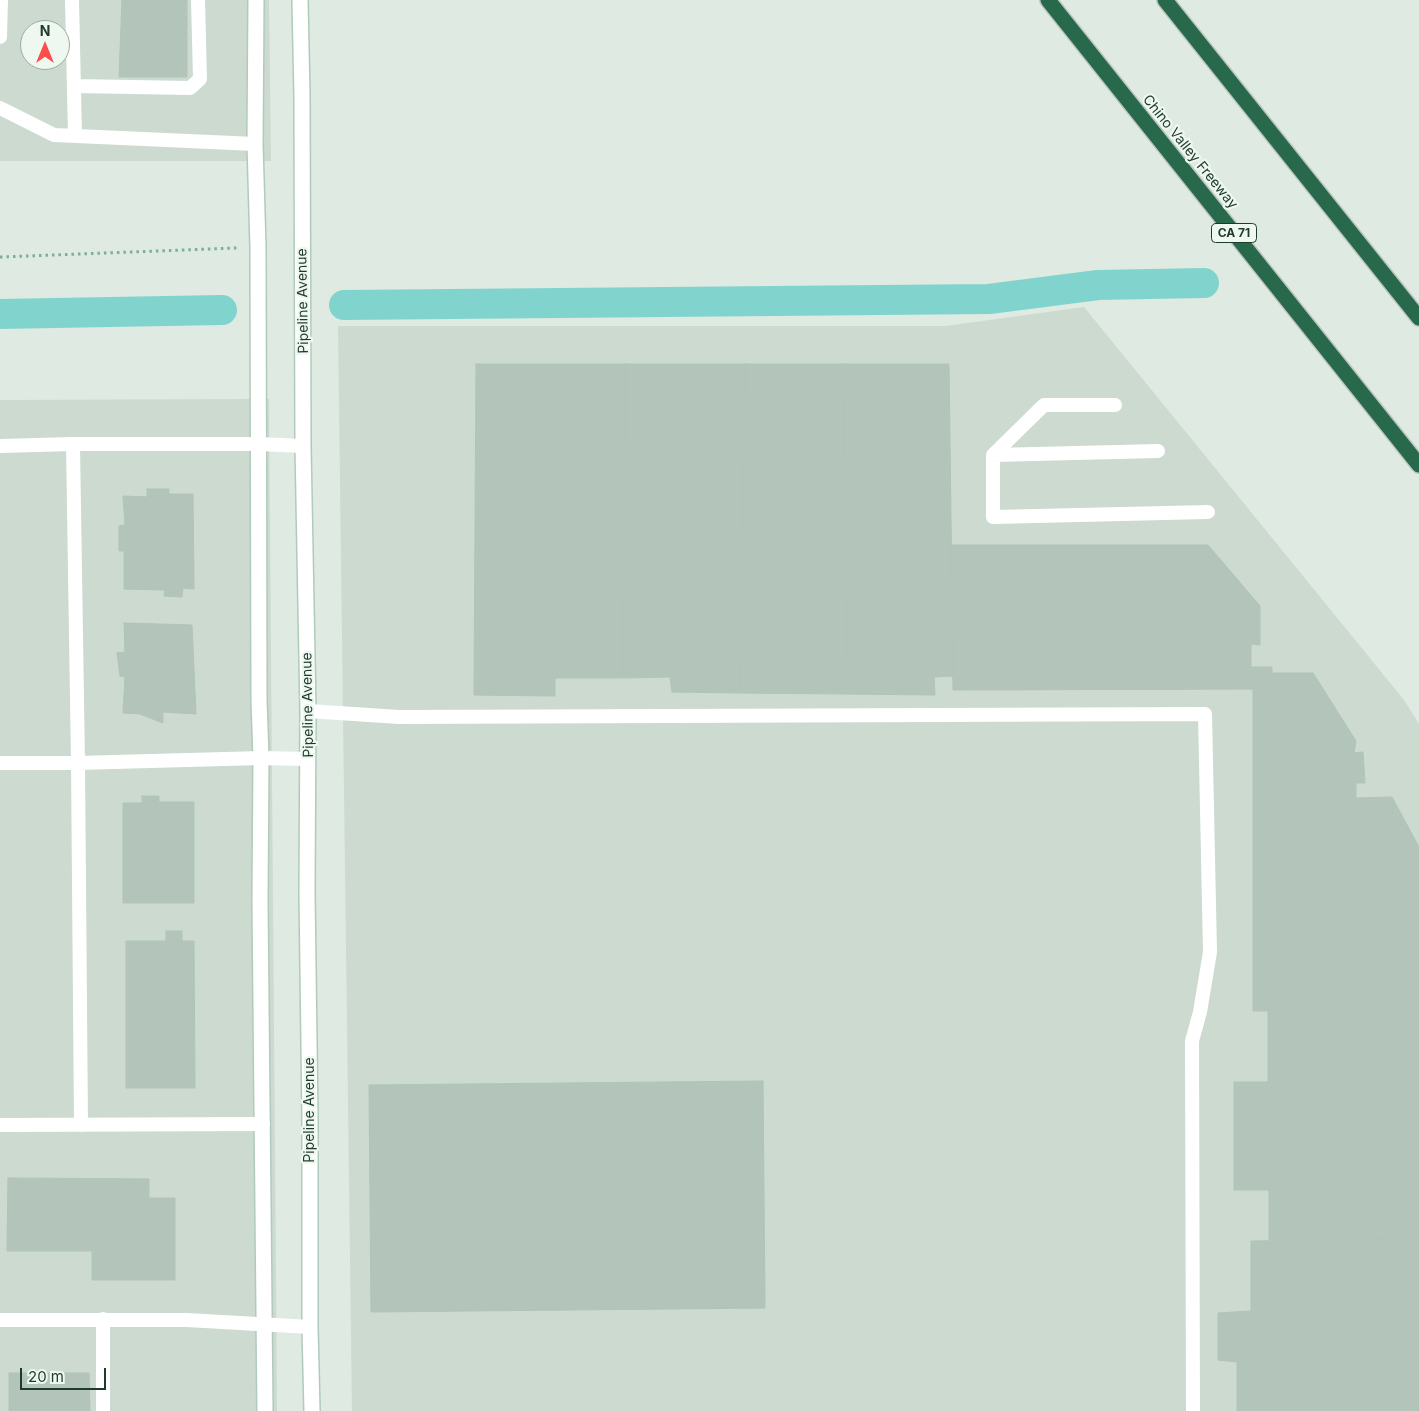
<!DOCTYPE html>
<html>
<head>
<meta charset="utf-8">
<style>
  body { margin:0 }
  #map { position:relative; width:1419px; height:1411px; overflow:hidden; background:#deeae2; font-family:Inter,sans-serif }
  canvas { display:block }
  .north { position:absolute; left:20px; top:20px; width:50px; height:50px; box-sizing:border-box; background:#eef7f0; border:1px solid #9baca2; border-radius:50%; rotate:0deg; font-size:14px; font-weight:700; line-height:20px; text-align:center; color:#1e3b2c }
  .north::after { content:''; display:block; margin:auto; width:18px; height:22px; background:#fb4d4b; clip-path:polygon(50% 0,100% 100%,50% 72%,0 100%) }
  .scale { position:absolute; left:20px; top:1368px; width:86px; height:22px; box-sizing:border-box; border:2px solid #1e3b2c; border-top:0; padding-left:6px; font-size:15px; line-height:18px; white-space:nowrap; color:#1e3b2c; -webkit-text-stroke:4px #eef7f0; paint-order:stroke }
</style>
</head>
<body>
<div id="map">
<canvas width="1419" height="1411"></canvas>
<div class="north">N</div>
<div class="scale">20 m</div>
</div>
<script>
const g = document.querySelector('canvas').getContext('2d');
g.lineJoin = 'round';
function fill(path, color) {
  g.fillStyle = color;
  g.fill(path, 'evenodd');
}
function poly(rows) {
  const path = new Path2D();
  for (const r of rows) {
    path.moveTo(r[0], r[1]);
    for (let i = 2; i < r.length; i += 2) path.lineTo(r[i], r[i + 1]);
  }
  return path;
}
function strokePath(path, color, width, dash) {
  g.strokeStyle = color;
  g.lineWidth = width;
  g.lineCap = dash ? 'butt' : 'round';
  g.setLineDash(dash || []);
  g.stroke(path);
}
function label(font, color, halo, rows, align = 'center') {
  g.font = font + ' Inter,sans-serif';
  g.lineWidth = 4.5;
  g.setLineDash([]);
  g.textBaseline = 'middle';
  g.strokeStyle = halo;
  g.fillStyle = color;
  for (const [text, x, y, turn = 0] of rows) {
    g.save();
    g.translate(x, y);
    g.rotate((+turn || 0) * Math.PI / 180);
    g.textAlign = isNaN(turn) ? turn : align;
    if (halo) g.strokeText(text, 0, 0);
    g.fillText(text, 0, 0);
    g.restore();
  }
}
fill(poly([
  [0,0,269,0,271,161,0,161],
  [30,30,60,30,60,60,30,60],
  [1084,307,1404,700,1419,724,1419,1411,352,1411,338,326,946,326],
  [269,399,277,1411,0,1411,0,400]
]), '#ccdad0');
strokePath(poly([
  [344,305,989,299,1098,285,1204,283],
  [0,314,222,310]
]), '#81d4cd', 30);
const building = poly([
  [122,0,187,0,187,77,119,77,122,0],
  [476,364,625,364,623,678,555,678,555,696,474,695,476,364],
  [625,364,745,364,740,693,672,692,670,677,623,678,625,364],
  [745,364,843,364,848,694,740,693,745,364],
  [843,364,949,364,953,676,934,677,935,695,848,694,843,364],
  [147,489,169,489,169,494,193,494,194,589,183,588,182,597,164,596,165,590,124,589,124,551,119,551,119,526,125,525,123,496,147,497,147,489],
  [951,545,1208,545,1260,606,1260,645,1251,644,1251,667,1272,667,1272,673,1313,673,1356,741,1354,753,1363,752,1365,783,1356,783,1356,798,1392,797,1419,847,1419,1010,1253,1011,1253,689,953,690,951,545],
  [124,623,192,625,196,714,163,712,163,723,140,714,123,713,125,677,120,676,117,653,125,652,124,623],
  [142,796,159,796,159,802,194,802,194,903,123,903,123,803,142,803,142,796],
  [166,931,182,931,182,941,194,941,195,1088,126,1088,126,941,166,941,166,931],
  [1419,1010,1419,1239,1269,1240,1269,1190,1234,1190,1234,1082,1268,1082,1268,1011,1419,1010],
  [763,1081,765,1308,371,1312,369,1085,763,1081],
  [8,1178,149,1179,149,1198,175,1198,175,1280,92,1280,92,1251,7,1251,8,1178],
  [1419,1239,1419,1411,1237,1411,1237,1362,1218,1360,1218,1313,1251,1311,1251,1241,1419,1239],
  [9,1373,89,1373,90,1411,9,1411,9,1373]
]);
fill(building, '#b3c5ba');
strokePath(building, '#b0c4b7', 1);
const secondary = poly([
  [256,0,255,144,258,247,259,700,261,758,260,901,265,1411],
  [300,0,302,96,303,446,308,711,307,892,310,1119,310,1327,312,1411]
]);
const motorway = poly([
  [1048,0,1419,465],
  [1165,0,1419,318]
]);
strokePath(secondary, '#b0cbbb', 18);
strokePath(motorway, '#bcc4c0', 18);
strokePath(poly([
  [0,257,237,248]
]), '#7cb093', 3, [2.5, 4]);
strokePath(poly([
  [72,0,75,135],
  [0,37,1,0],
  [74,86,190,88,200,79,198,0],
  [0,108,54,135,255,144],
  [1115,405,1044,405,993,455,993,517,1208,512],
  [0,446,73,444],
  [993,455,1158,451],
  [308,711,399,717,1205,714,1210,952,1200,1012,1192,1041,1193,1411],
  [0,763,78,763,261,758,308,759],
  [0,1125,263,1124],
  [81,1125,78,763,73,444,258,444,303,446],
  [103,1319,103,1411],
  [0,1320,187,1320,310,1327]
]), '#fff', 14);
strokePath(secondary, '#fff', 15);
strokePath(motorway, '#28694c', 15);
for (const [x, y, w] of [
  [1234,233,45]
]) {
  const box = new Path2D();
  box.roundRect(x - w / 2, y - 9.5, w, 19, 4);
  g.fillStyle = '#eef7f0';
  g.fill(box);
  strokePath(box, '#1e3b2c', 1);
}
label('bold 12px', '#1e3b2c', null, [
  ["CA 71",1234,233]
]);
label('14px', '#1e3b2c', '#eef7f0', [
  ["Chino Valley Freeway",1190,152,51],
  ["Pipeline Avenue",303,301,-91],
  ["Pipeline Avenue",308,705,-91],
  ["Pipeline Avenue",310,1110,-90]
]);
</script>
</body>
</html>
